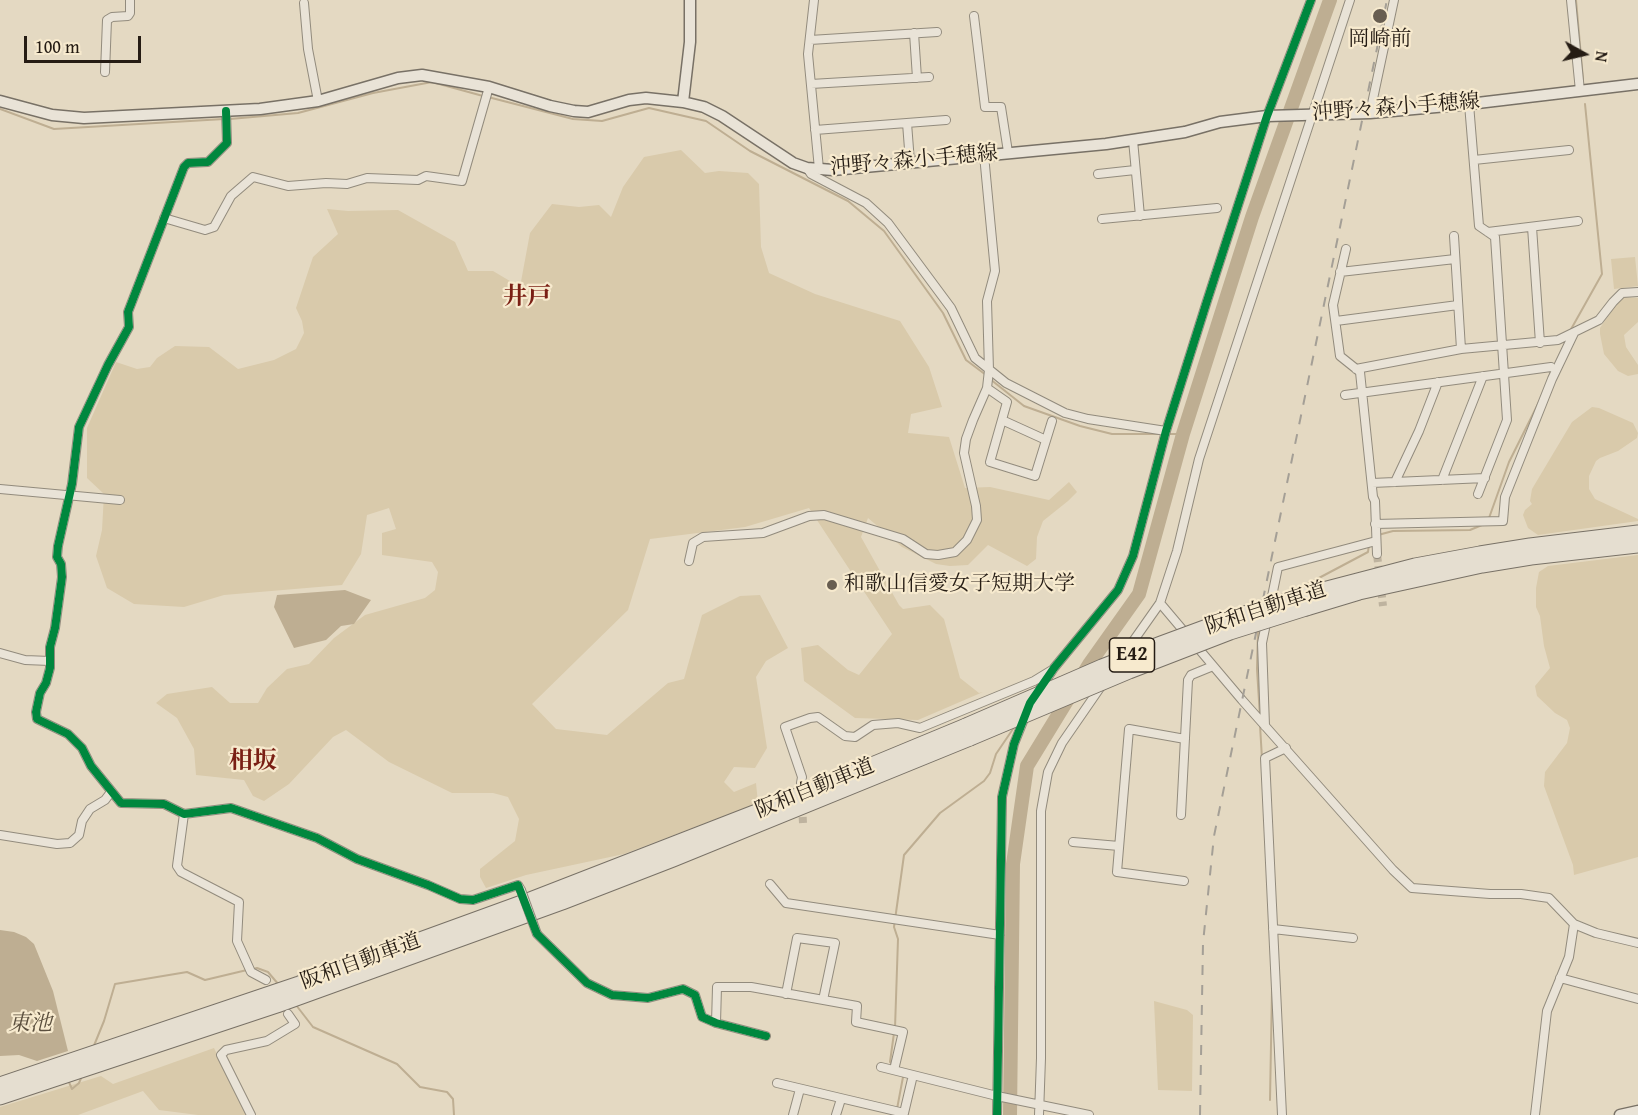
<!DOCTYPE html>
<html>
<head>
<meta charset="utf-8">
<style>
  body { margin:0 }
  #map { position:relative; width:1638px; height:1115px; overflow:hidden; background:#e4d9c2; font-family:"Gentium Book Plus",serif }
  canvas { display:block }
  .north { position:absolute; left:1554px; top:24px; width:60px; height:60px; -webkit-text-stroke:4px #f7eace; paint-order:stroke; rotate:98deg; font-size:16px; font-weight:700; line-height:24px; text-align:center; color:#251c14 }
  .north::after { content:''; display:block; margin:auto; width:21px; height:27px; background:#251c14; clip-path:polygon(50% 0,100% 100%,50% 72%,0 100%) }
  .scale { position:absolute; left:24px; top:36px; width:117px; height:27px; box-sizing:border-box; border:3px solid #251c14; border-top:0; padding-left:8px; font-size:18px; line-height:21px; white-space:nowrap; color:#251c14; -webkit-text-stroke:4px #f7eace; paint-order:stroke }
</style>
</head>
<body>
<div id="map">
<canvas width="1638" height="1115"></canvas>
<div class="north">N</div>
<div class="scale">100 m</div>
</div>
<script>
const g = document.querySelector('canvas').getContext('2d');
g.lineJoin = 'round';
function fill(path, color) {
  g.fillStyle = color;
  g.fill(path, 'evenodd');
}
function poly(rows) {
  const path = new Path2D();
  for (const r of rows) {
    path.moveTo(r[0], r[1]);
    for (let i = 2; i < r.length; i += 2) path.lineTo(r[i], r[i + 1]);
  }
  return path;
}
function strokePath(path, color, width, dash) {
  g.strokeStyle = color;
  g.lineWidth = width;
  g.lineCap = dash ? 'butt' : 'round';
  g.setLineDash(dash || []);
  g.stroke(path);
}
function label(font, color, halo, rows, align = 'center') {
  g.font = font + ' "Gentium Book Plus","Noto Serif JP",serif';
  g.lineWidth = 4.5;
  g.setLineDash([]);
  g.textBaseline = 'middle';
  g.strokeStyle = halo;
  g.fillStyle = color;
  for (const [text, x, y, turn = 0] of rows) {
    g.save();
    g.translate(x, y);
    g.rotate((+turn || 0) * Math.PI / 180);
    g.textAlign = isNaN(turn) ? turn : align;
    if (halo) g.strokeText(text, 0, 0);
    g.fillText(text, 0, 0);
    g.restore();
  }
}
fill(poly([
  [681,150,705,173,719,171,748,173,759,184,761,247,769,273,815,294,900,321,929,367,942,407,911,414,908,433,949,437,965,488,990,487,1049,500,1069,482,1077,492,1068,501,1043,521,1037,537,1036,559,1027,566,988,545,968,565,950,566,936,564,902,547,868,518,861,537,899,605,903,609,930,605,944,619,960,678,979,693,983,692,918,720,855,718,804,681,801,648,818,645,848,670,859,675,892,634,809,508,745,527,650,539,628,610,532,704,556,729,607,735,668,683,684,679,702,615,740,596,760,595,788,648,766,661,756,677,767,748,755,768,734,767,724,782,734,792,756,783,758,803,624,854,526,875,486,888,480,877,480,869,515,841,519,819,508,797,493,793,452,793,389,762,346,730,333,737,289,784,264,801,253,796,244,780,196,775,194,749,177,718,156,703,167,694,212,687,230,703,258,703,267,688,287,669,309,664,334,638,365,615,425,598,435,590,438,572,432,562,382,555,382,533,396,529,389,508,367,515,361,554,342,585,224,595,184,607,134,604,107,588,96,556,102,530,104,494,87,478,87,428,116,362,137,369,150,367,157,358,175,346,209,347,238,369,274,360,296,349,304,333,302,321,296,308,313,257,338,234,327,209,348,211,398,210,455,242,468,271,493,271,520,287,530,233,552,204,579,207,599,205,611,217,623,187,644,157],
  [1635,257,1638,286,1614,289,1611,259],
  [1626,297,1638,298,1638,322,1624,335,1626,347,1638,365,1638,374,1628,376,1618,371,1604,354,1600,334,1600,328,1614,307,1622,298],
  [1592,407,1599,408,1633,423,1638,433,1637,438,1618,451,1600,458,1596,461,1589,476,1589,489,1595,499,1638,519,1638,521,1538,535,1528,528,1523,515,1525,510,1532,504,1530,501,1532,489,1572,422],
  [1638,555,1638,857,1574,875,1573,865,1544,786,1545,772,1567,743,1570,728,1567,720,1555,713,1537,696,1535,686,1550,668,1544,646,1540,616,1536,607,1536,588,1539,572,1548,566],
  [1154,1001,1187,1010,1193,1015,1192,1091,1158,1090],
  [214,1048,246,1115,198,1115,159,1110,143,1091,78,1115,0,1115,0,1107,101,1076,113,1084]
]), '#d9caab');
fill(poly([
  [345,590,371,600,354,624,341,626,326,640,294,648,274,607,277,595],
  [0,930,14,932,26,937,34,944,53,991,68,1051,37,1061,19,1055,0,1056]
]), '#beae92');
strokePath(poly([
  [1576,0,1583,79],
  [488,97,573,119,602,121,649,108,706,121,750,151,848,201,884,231,943,313,966,360,986,375],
  [0,109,54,129,224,119],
  [230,119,298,113,373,93,432,82,483,96],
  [1570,331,1602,274,1585,104],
  [990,379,1024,406,1080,426,1112,434,1162,434],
  [1168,434,1183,434],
  [1489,518,1509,462,1539,402],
  [1378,535,1393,531,1470,530,1482,525],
  [1300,588,1368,552,1369,544],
  [1258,629,1257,669,1260,717],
  [1260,725,1262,759],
  [253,969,257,968,268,972,279,985],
  [296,1005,313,1027,397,1064,420,1087,447,1092,453,1099,454,1115],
  [895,1028,898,939,894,927,904,855,940,813,984,781,990,773,996,754,1015,726],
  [93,1048,104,1021,115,984,187,972,205,980,247,970],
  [893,1065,890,1062,894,1033],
  [68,1080,72,1089,79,1083,82,1076],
  [1270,1100,1272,989],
  [897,1109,903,1077]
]), '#beae92', 2);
strokePath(poly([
  [1010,1115,1013,864,1027,766,1090,663,1139,594,1183,434,1252,217,1330,0]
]), '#beae92', 14);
strokePath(poly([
  [1377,554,1383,606],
  [802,805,803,823]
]), '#beb39f', 8, [8, 4]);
const street = poly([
  [814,0,808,54,819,169],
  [1571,0,1580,91],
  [304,3,308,49,318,101],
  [974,16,985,107,1001,107,1008,152],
  [914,33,917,78],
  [810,40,937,32],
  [105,72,107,20,112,17,128,16,130,13,130,0],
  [811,84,929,77],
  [1469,104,1479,226,1495,237,1507,420,1478,494],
  [226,111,227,143,208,162,188,163,184,167,128,312,129,327,108,365,79,427,72,484,58,546,57,557,61,564,62,577,55,628,50,647,50,668,46,683,40,693,36,712,37,719,68,734,82,748,91,766,121,803,164,804,184,814,231,808,317,838,357,859,428,885,460,899,473,900,518,885,521,890],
  [1370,113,1394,0],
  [907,123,910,162],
  [815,130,946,120],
  [1133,140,1140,216],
  [1474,160,1569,150],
  [807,168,811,174,866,203,888,223,951,308,975,358,1006,383,1065,413,1088,419,1166,431],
  [1098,174,1135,170],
  [164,218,205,230,214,227,231,196,253,177,288,186,326,183,347,184,367,178,418,180,426,176,462,181,489,87],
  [1102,219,1217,208],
  [1532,227,1540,343],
  [1488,232,1578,221],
  [1454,236,1461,349],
  [1346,249,1333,305,1340,356,1360,372,1373,497,1375,501,1377,554],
  [1340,272,1455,259],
  [1336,321,1458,305],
  [1356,369,1461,349,1558,340,1599,320,1613,302,1622,293,1638,292],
  [987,388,1007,402,990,462,1035,476,1052,421],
  [1345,395,1551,367],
  [1002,420,1046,440],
  [1442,480,1483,376],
  [1395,482,1419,431,1438,382],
  [1372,483,1485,478],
  [0,489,120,500],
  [1375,524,1503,521,1505,497,1552,379,1574,333],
  [689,561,693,543,703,537,763,533,809,516,824,515,903,539,926,554,938,555,955,552,967,540,977,520,976,506,964,453,966,439,973,420,987,388,989,370,987,301,995,271,984,155],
  [1160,603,1242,700,1393,870,1412,888,1490,894,1521,894,1549,898,1574,924,1596,933,1638,943],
  [1270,606,1278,567,1376,541],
  [0,653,25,660,50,661],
  [1122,657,1160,603,1177,551,1199,459,1350,0],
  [1038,692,1054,668,1118,590,1133,556,1166,431,1207,301,1267,116,1311,0],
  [1265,726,1262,643,1267,619],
  [801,783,802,777,785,727,810,718,818,717,845,736,855,737,873,725,898,723,920,728,1034,681,1052,670],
  [184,814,177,866,181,872,239,902,237,941,251,972,266,980],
  [1181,815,1188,680,1191,675,1213,666],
  [0,835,57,844,70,843,79,835,82,821,90,809,105,800,111,792],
  [1073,842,1119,846],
  [1184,881,1117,872,1129,729,1185,739],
  [770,884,786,903,1000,935],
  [1273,929,1353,938],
  [537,934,587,983,612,995,648,998,683,989,695,995,702,1017,716,1023,766,1036],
  [1560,978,1638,999],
  [786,994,797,938,835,943,823,1000],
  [716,1023,717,987,751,987,857,1006,856,1022,903,1032,894,1070],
  [881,1067,997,1096,1089,1115],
  [777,1083,904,1113,913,1075],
  [251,1115,221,1055,226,1050,267,1041,295,1024,288,1014],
  [793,1115,800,1089],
  [836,1115,841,1099],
  [997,1115,1002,797,1014,744,1026,714],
  [1039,1115,1041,1058,1041,811,1048,772,1062,743,1102,685],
  [1282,1115,1265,758,1286,748],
  [1535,1115,1547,1011,1569,957,1574,924]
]);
const secondary = poly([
  [0,101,52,115,84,118,260,109,318,101,398,78,422,75,489,87,550,106,574,111,588,112,629,100,646,98,683,102,704,107,722,116,793,163,807,168,833,170,1106,144,1185,132,1220,122,1267,116,1370,113,1469,104,1638,84],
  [683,102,690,42,690,0],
  [1620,1115,1638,1111]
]);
const highway = poly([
  [1304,595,1415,566,1480,554,1530,546,1638,533],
  [1306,608,1359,592,1482,565,1531,557,1638,545],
  [0,1085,299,984,530,900,785,801,966,726],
  [0,1097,277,1005,562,902,673,859,970,738]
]);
strokePath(street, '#928b7d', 10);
strokePath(secondary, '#787166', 13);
strokePath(highway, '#787166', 17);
strokePath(street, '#e9e3d7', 8);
strokePath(secondary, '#e9e3d7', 10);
strokePath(highway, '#e5ded0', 15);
strokePath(poly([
  [1200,1115,1203,943,1214,836,1387,0]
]), '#a49f96', 2, [10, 10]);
const streetBridge = poly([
  [521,890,537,934]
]);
const highwayBridge = poly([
  [966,726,1102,667,1161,644,1226,620,1304,595],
  [970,738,1129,671,1230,632,1306,608]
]);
strokePath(streetBridge, '#928b7d', 10, []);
strokePath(highwayBridge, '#787166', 17, []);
strokePath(streetBridge, '#e9e3d7', 8);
strokePath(highwayBridge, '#e5ded0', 15);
strokePath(poly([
  [226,111,227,143,208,162,188,163,184,167,128,312,129,327,108,365,79,427,72,484,58,546,57,557,61,564,62,577,55,628,50,647,50,668,46,683,40,693,36,712,37,719,68,734,82,748,91,766,121,803,164,804,184,814,231,808,317,838,357,859,428,885,460,899,473,900,518,885,537,934,587,983,612,995,648,998,683,989,695,995,702,1017,716,1023,766,1036],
  [997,1115,1002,797,1014,744,1030,703,1054,668,1118,590,1133,556,1166,431,1207,301,1267,116,1311,0]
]), '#00873e', 8);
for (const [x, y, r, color] of [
  [1380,16,8,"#685e51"],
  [832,585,6,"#685e51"]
]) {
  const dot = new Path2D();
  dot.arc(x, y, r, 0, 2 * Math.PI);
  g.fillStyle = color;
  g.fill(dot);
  strokePath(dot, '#f7eace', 2);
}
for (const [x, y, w] of [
  [1132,655,45]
]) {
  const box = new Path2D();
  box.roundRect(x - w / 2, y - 17, w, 34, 4.5);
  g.fillStyle = '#f7eace';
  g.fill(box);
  strokePath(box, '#251c14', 1.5);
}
label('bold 20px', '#251c14', null, [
  ["E42",1132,655]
]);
label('21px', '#251c14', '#f7eace', [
  ["岡崎前",1380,40],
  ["和歌山信愛女子短期大学",844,585,"left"]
]);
label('21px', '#251c14', '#f7eace', [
  ["沖野々森小手穂線",1396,108,-4],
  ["沖野々森小手穂線",914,161,-5],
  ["阪和自動車道",1266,609,-18],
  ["阪和自動車道",815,789,-22],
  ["阪和自動車道",361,962,-20]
]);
label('italic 22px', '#5b4f3e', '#f7eace', [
  ["東池",30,1024]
]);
label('bold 24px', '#7a1f14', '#f7eace', [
  ["井戸",527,298],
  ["相坂",253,762]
]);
</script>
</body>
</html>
